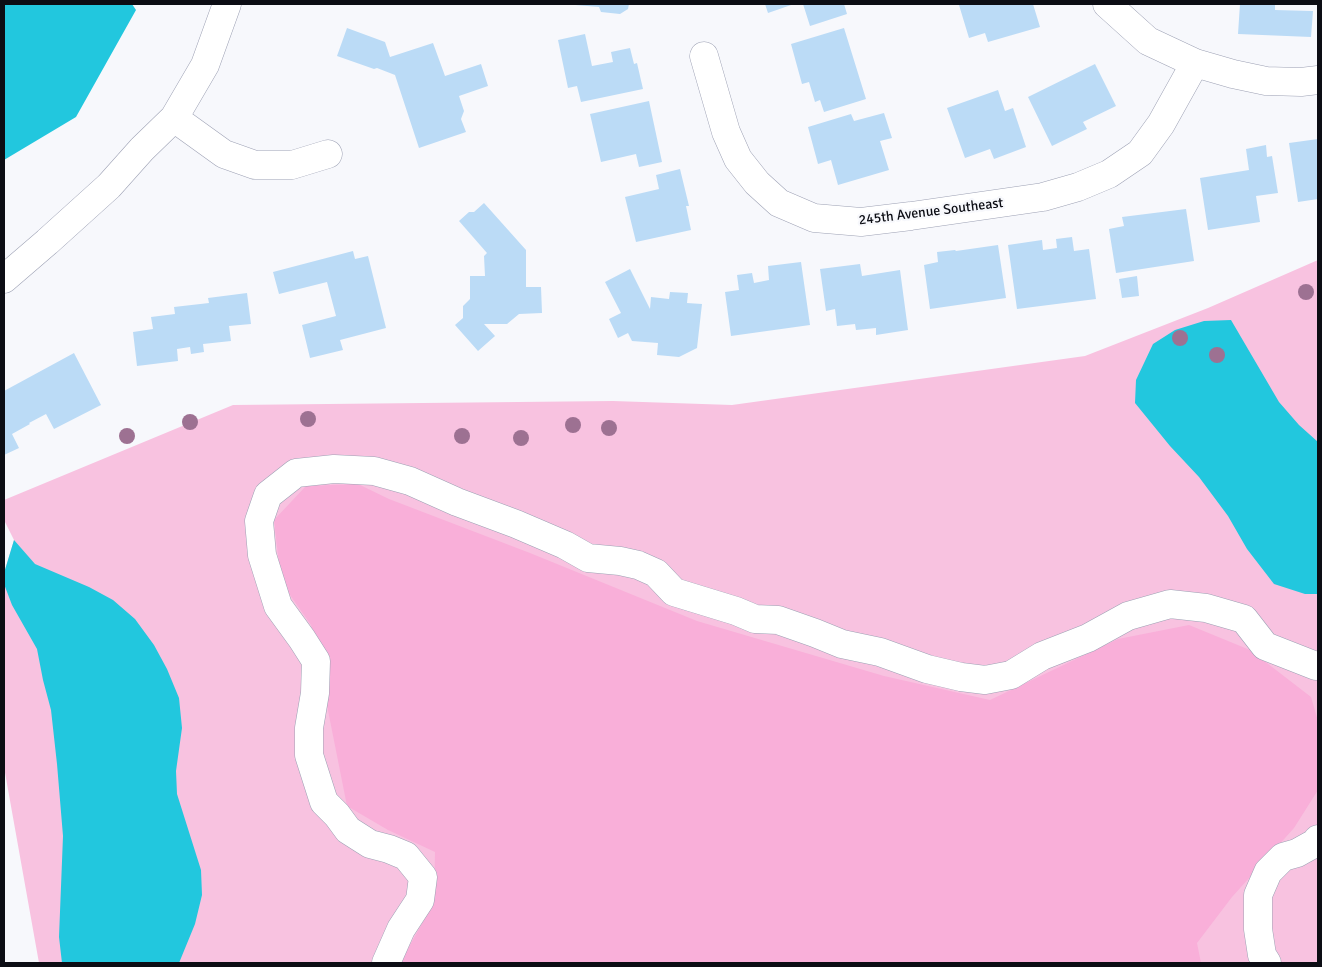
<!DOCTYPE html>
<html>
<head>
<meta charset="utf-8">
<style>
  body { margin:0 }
  #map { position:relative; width:1322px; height:967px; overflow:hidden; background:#f7f8fc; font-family:Signika,sans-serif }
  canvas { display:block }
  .frame { position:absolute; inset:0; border:5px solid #0c0d14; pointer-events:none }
</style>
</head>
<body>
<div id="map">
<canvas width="1322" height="967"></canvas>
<div class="frame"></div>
</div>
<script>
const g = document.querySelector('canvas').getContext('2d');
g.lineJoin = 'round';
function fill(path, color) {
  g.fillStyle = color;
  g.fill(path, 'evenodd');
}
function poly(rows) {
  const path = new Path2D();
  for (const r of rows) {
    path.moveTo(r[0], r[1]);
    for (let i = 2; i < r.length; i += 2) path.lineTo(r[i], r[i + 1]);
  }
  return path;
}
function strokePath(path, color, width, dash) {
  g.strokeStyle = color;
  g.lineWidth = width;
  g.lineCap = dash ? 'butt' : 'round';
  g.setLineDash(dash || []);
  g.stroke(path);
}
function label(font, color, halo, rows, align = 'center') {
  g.font = font + ' Signika,sans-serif';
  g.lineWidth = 4.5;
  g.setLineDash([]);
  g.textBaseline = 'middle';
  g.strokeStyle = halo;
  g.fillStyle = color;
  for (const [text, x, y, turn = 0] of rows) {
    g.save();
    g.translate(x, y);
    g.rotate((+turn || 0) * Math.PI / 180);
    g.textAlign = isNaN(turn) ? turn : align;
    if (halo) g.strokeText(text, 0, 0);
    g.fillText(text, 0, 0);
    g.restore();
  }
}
fill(poly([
  [1318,260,1318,963,39,963,4,767,4,573,14,540,4,520,4,500,233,405,613,401,732,405,1085,356,1208,308]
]), '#f8c2e0');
fill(poly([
  [358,484,389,499,530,553,697,621,884,676,990,700,1118,639,1189,625,1250,650,1311,697,1318,721,1318,790,1294,828,1232,897,1197,943,1201,963,400,963,434,902,435,852,388,830,347,806,311,625,281,582,274,520,306,486]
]), '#f9afd9');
fill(poly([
  [4,4,132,4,136,10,76,117,4,160],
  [1231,320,1279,402,1299,425,1318,442,1318,594,1305,594,1274,584,1247,549,1228,516,1199,477,1170,446,1135,403,1136,380,1153,344,1175,330,1204,321],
  [14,540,35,564,89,587,113,600,135,619,154,645,167,669,179,698,182,728,176,771,177,794,201,870,202,895,195,924,179,963,62,963,59,937,63,836,57,764,51,710,43,680,37,649,12,605,4,584,4,573]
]), '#22c7de');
fill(poly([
  [575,4,629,4,628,9,620,14,601,12,599,7,575,5],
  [765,4,794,4,768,13],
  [803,4,844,4,847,14,810,26],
  [965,4,1033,4,1040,27,988,42,985,33,969,38,959,5],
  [1240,4,1275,4,1275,10,1313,11,1311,37,1238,34],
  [347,28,385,42,390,57,433,43,445,76,481,64,488,86,459,96,464,111,461,119,466,132,419,148,395,75,377,68,374,69,337,56],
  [844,28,866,99,824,112,820,100,815,102,809,82,802,84,791,44],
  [585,34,592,66,613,62,611,52,630,48,634,64,637,63,643,89,581,102,577,86,568,88,558,40],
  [1095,64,1116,106,1083,122,1087,129,1052,146,1028,97],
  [998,90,1005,111,1013,108,1026,147,994,159,990,149,965,158,947,108],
  [649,101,662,162,639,167,636,154,601,162,590,114],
  [884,113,892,138,880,141,889,170,838,185,831,160,818,164,808,127,851,114,854,121],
  [1318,139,1318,199,1298,202,1289,143],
  [1266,145,1267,157,1272,156,1278,193,1256,196,1260,222,1208,230,1200,178,1249,170,1246,149],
  [680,169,689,206,686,206,691,230,636,242,625,197,659,189,656,175],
  [484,203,526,250,526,287,541,287,542,313,519,314,507,324,484,324,495,336,478,351,455,325,463,318,463,306,470,299,470,276,485,276,484,256,487,253,459,221,469,212,474,212],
  [1186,209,1194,261,1116,273,1109,229,1124,226,1122,217],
  [1072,237,1074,251,1089,249,1096,299,1017,309,1008,245,1042,240,1043,250,1057,248,1056,239],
  [998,245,1006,298,930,309,924,265,938,262,937,252,955,250,956,251],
  [353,251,355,259,368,256,386,328,340,340,343,350,310,358,302,325,336,316,327,282,279,294,273,272],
  [801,262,810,325,731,336,725,292,739,290,737,275,752,273,754,283,769,280,768,266],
  [860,264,862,276,900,270,908,330,876,335,876,328,856,330,855,324,837,326,835,309,826,311,820,269],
  [630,269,650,309,651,297,669,299,670,292,688,293,687,303,702,304,697,348,679,357,657,355,658,343,632,341,628,333,618,338,609,319,621,313,605,282],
  [1137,276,1139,296,1122,298,1119,279],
  [247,293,251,324,229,326,231,341,203,344,204,352,191,354,190,347,177,349,178,361,137,366,133,332,153,329,151,317,175,314,174,307,209,303,208,298],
  [74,353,101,405,54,429,46,414,29,423,30,424,12,434,19,448,4,455,4,391]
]), '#bbdbf6');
const minor = poly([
  [1107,4,1148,41,1195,63,1233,74,1266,81,1301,82,1318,80],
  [704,56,726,132,738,159,757,183,779,203,814,218,861,222,911,216,1043,197,1078,187,1109,174,1140,153,1161,124,1195,63],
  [174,118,224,154,255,165,292,165,328,154],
  [4,279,47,242,109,186,142,149,174,118,205,65,227,4],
  [386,963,401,929,420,900,423,877,406,856,389,849,370,844,348,830,337,815,324,802,309,755,309,728,315,693,316,661,302,639,278,606,262,555,259,521,268,495,296,473,334,469,374,471,410,481,457,502,516,524,565,545,588,558,620,561,638,565,656,573,674,592,736,611,755,619,778,620,815,633,842,644,880,652,927,669,961,677,985,680,1011,675,1042,656,1088,638,1128,616,1170,604,1206,608,1244,619,1265,646,1316,666,1318,665],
  [1267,963,1262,955,1258,929,1258,895,1268,872,1283,857,1297,853,1315,843,1318,839]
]);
strokePath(minor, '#9da1b4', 29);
strokePath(minor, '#fff', 28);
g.fillStyle = '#9d7192';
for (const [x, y] of [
  [1306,292],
  [1180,338],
  [1217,355],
  [308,419],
  [190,422],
  [573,425],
  [609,428],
  [127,436],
  [462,436],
  [521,438]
]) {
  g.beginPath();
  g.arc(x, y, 8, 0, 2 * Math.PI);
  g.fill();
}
label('14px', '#0c0d14', '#f7f8fc', [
  ["245th Avenue Southeast",931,212,-7]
]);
</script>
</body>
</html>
